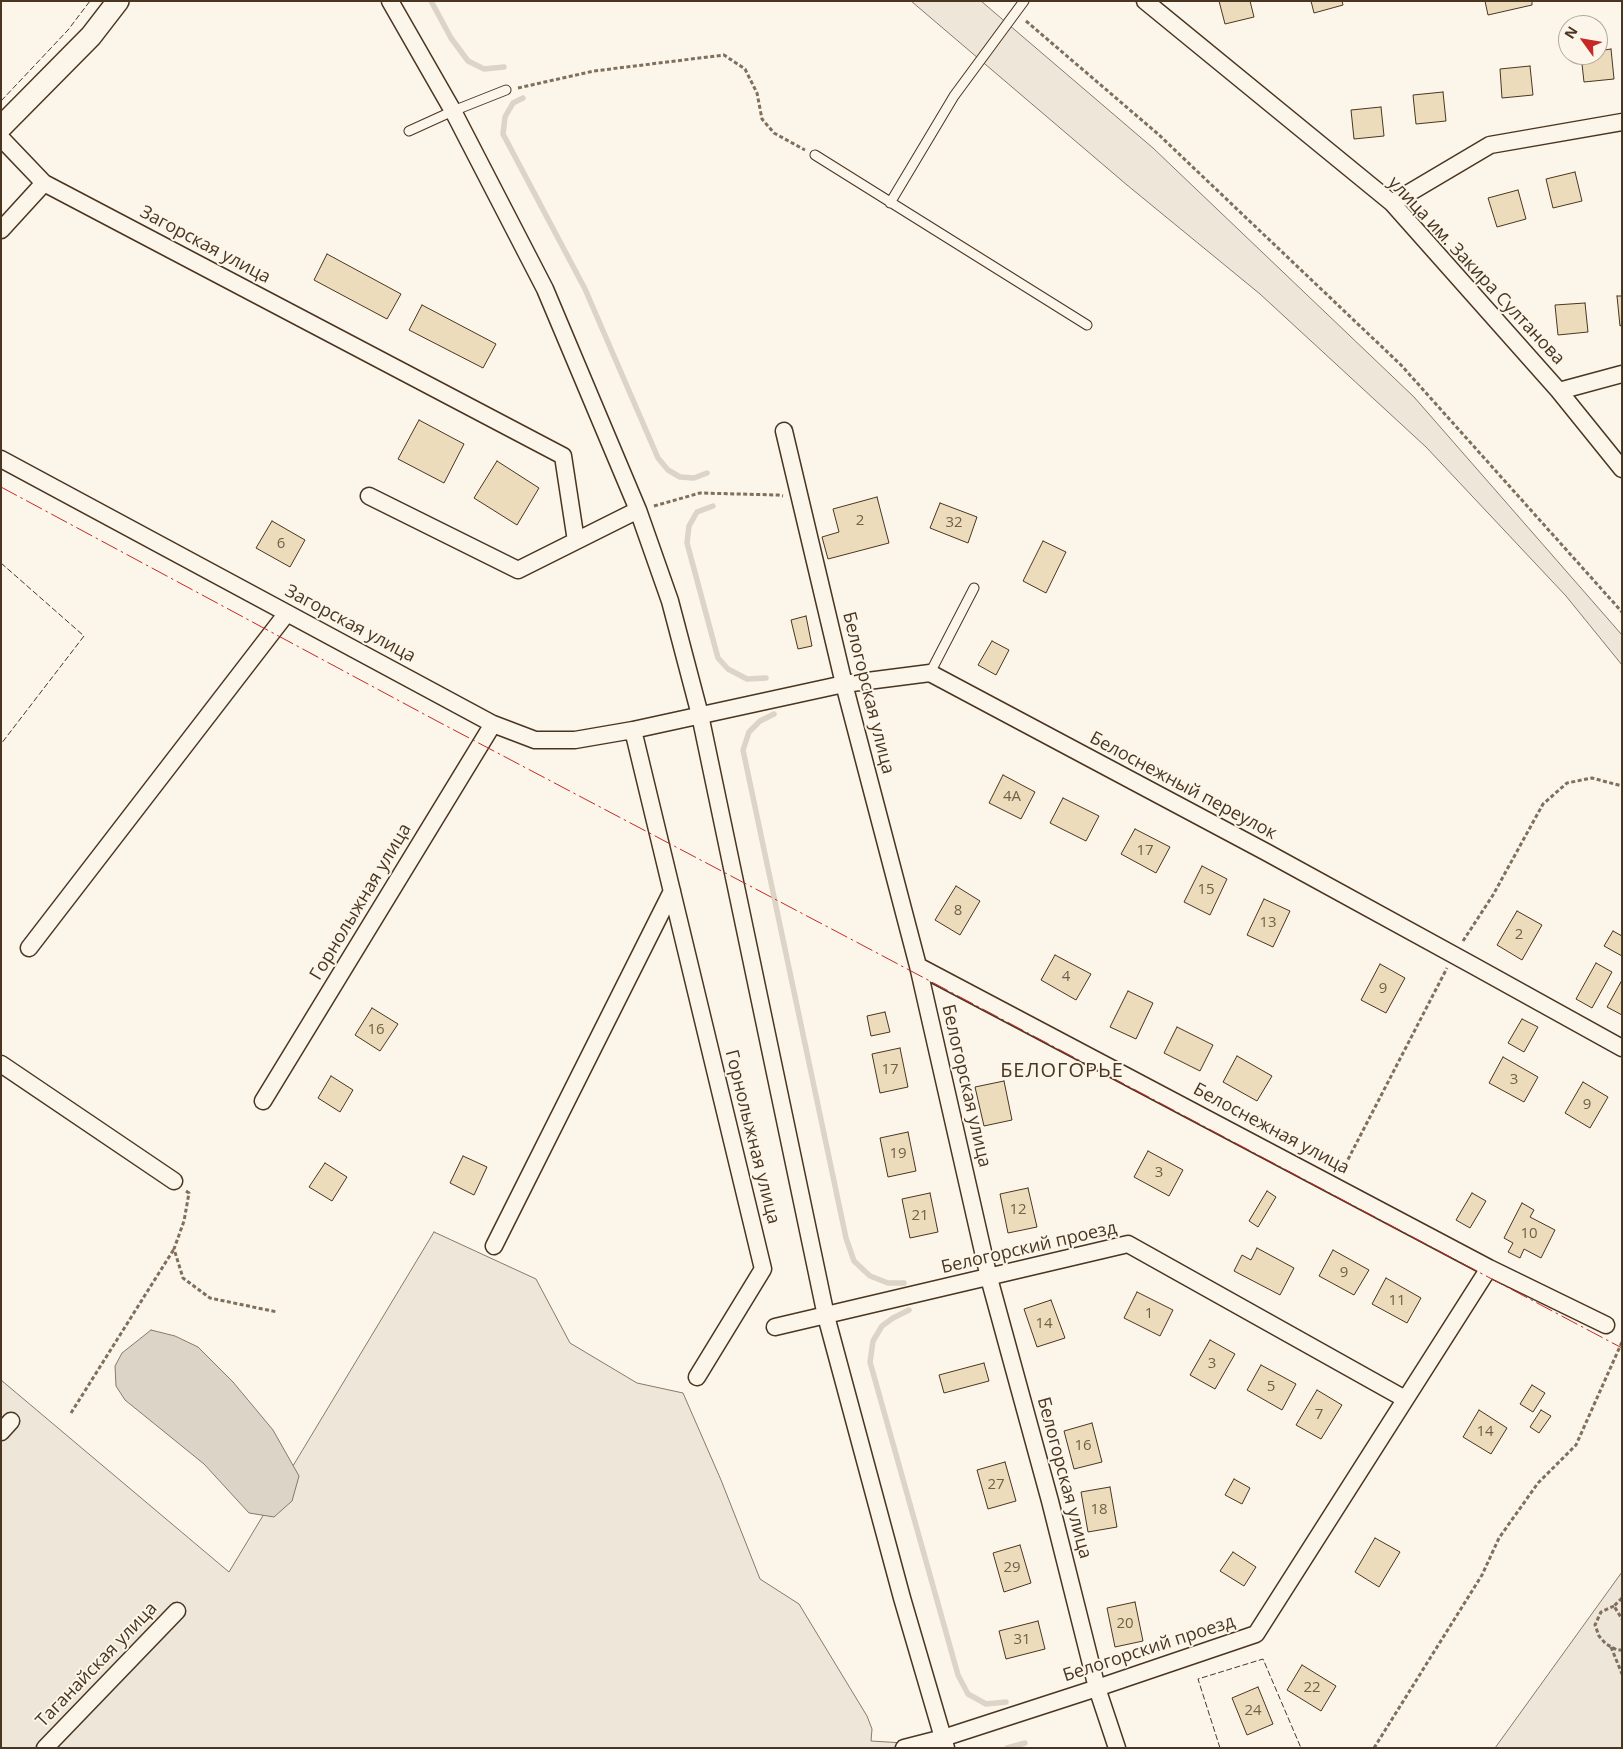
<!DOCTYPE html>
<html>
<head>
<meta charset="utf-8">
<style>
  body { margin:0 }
  #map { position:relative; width:1623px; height:1749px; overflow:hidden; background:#fbf6e9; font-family:"Open Sans",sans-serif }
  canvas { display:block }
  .frame { position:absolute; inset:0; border:2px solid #4a3520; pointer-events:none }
  .north { position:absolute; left:1558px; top:15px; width:50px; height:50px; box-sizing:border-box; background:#fbf6e9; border:1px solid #b4a999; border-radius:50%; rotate:302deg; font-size:14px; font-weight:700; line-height:20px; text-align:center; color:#4a3520 }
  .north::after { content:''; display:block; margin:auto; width:18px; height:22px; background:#c62828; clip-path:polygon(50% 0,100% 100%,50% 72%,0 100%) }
</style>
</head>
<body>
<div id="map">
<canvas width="1623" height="1749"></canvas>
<div class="frame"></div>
<div class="north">N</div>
</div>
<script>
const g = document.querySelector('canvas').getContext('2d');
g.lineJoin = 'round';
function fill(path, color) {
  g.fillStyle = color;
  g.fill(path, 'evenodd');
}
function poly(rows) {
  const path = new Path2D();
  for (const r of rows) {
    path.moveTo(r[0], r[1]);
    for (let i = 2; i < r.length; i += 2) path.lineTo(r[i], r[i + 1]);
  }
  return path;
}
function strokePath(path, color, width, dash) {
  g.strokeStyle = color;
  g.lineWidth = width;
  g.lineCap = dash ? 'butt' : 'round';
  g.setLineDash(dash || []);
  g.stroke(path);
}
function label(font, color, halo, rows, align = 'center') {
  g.font = font + ' "Open Sans",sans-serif';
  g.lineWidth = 4;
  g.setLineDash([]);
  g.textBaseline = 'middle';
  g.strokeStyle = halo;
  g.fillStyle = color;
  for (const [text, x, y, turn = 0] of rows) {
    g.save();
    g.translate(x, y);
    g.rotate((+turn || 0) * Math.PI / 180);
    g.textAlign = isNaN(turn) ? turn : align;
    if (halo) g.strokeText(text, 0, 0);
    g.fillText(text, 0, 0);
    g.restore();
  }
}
const green = poly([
  [911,1,981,1,1153,148,1414,397,1622,635,1622,665,1566,596,1426,447,1260,294,1127,185,911,1],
  [434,1232,536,1279,570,1343,637,1383,683,1393,721,1480,760,1579,799,1604,867,1716,872,1729,871,1741,904,1743,913,1748,1,1748,1,1380,229,1572,434,1232],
  [1622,1572,1622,1748,1495,1748,1622,1572]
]);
fill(green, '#ede6d9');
strokePath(green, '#887966', 1);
const water = poly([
  [151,1330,175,1336,198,1347,233,1382,273,1430,299,1476,292,1501,274,1517,249,1513,204,1464,125,1400,116,1386,115,1366,122,1353,151,1330]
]);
fill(water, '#dcd4c6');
strokePath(water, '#887966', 1);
strokePath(poly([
  [431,1,451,38,468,61,484,69,504,67],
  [523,98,513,103,505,117,503,134,585,289,658,458,668,470,680,477,694,478,707,473],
  [713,506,697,512,689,526,687,543,718,658,728,669,747,679,766,678],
  [774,714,760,721,749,732,743,750,846,1238,854,1261,870,1276,888,1283,904,1283],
  [909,1310,893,1318,882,1326,873,1341,870,1362,958,1675,968,1694,986,1704,1006,1702],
  [1007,1748,1025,1743]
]), '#dcd4c6', 5.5);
const building = poly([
  [1219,1,1250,1,1254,17,1225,24,1219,1],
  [1311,1,1342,1,1343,5,1314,13,1311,1],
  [1485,1,1532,1,1532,5,1488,15,1485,1],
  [1611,49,1614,79,1584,82,1581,55,1598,55,1598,51,1611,49],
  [1530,66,1533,95,1502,98,1500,69,1530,66],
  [1443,92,1446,121,1416,124,1413,95,1443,92],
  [1381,107,1384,136,1354,139,1351,110,1381,107],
  [1575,172,1582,201,1553,208,1546,179,1575,172],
  [1518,190,1526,219,1497,227,1488,198,1518,190],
  [327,254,401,294,387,319,314,280,327,254],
  [1617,296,1622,296,1622,325,1620,326,1617,296],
  [1585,303,1588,332,1558,335,1555,305,1585,303],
  [422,305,496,344,483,368,409,330,422,305],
  [419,420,464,444,444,483,398,459,419,420],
  [497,461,539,488,517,525,474,498,497,461],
  [877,497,889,543,828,559,822,537,839,532,833,509,877,497],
  [940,503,977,517,968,543,930,528,940,503],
  [272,521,305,540,290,567,256,548,272,521],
  [1043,541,1066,552,1046,593,1023,581,1043,541],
  [806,616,812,646,798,649,791,620,806,616],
  [992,641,1009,650,996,675,978,665,992,641],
  [1003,775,1035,792,1021,819,989,803,1003,775],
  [1063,798,1099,816,1086,841,1050,823,1063,798],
  [1135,829,1170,847,1156,873,1121,854,1135,829],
  [1202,866,1227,879,1210,915,1184,902,1202,866],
  [956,886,980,901,960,935,935,920,956,886],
  [1264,899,1290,911,1273,947,1247,935,1264,899],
  [1517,911,1542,925,1522,960,1497,945,1517,911],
  [1613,931,1622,936,1622,956,1604,946,1613,931],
  [1055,955,1091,974,1076,1000,1041,980,1055,955],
  [1596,963,1612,972,1592,1008,1576,999,1596,963],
  [1380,964,1405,978,1386,1013,1361,1000,1380,964],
  [1622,980,1622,1015,1607,1007,1622,980],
  [1128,991,1153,1003,1136,1039,1110,1027,1128,991],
  [372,1008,398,1024,380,1051,355,1035,372,1008],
  [885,1012,890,1032,871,1036,867,1016,885,1012],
  [1522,1019,1538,1027,1524,1052,1508,1043,1522,1019],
  [1177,1027,1213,1045,1200,1071,1164,1053,1177,1027],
  [900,1048,908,1087,880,1093,872,1054,900,1048],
  [1237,1056,1272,1076,1257,1101,1223,1082,1237,1056],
  [1503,1057,1538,1077,1524,1102,1489,1083,1503,1057],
  [331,1076,353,1090,340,1112,318,1098,331,1076],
  [1004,1081,1012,1120,984,1126,975,1087,1004,1081],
  [1583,1082,1608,1097,1590,1128,1565,1113,1583,1082],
  [908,1132,916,1171,888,1177,880,1138,908,1132],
  [1148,1151,1183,1170,1169,1196,1134,1177,1148,1151],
  [463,1156,487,1167,474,1195,450,1183,463,1156],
  [325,1163,347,1177,332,1201,309,1187,325,1163],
  [1028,1188,1037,1227,1008,1233,1000,1194,1028,1188],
  [1267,1191,1276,1197,1258,1227,1249,1221,1267,1191],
  [930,1193,938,1232,910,1238,902,1199,930,1193],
  [1472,1193,1486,1201,1470,1228,1456,1220,1472,1193],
  [1522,1203,1534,1210,1530,1217,1555,1230,1541,1258,1524,1249,1520,1258,1508,1252,1513,1243,1504,1238,1522,1203],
  [1257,1248,1294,1268,1280,1295,1234,1271,1242,1255,1251,1260,1257,1248],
  [1333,1250,1369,1270,1354,1295,1319,1276,1333,1250],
  [1386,1278,1421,1298,1407,1323,1372,1304,1386,1278],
  [1137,1292,1173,1310,1160,1336,1124,1318,1137,1292],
  [1051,1300,1065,1338,1037,1347,1024,1309,1051,1300],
  [1210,1340,1235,1354,1215,1389,1190,1375,1210,1340],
  [984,1363,989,1381,944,1393,939,1375,984,1363],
  [1261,1365,1296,1384,1282,1410,1247,1390,1261,1365],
  [1532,1385,1545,1393,1533,1412,1520,1404,1532,1385],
  [1317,1390,1342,1405,1321,1439,1296,1425,1317,1390],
  [1479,1410,1507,1428,1491,1454,1463,1437,1479,1410],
  [1541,1410,1551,1416,1539,1433,1530,1427,1541,1410],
  [1092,1423,1102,1462,1074,1469,1064,1431,1092,1423],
  [1005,1462,1016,1501,988,1509,977,1470,1005,1462],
  [1234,1479,1250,1488,1242,1504,1225,1495,1234,1479],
  [1110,1487,1117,1527,1088,1532,1081,1492,1110,1487],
  [1375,1538,1400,1552,1379,1587,1355,1572,1375,1538],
  [1020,1545,1031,1583,1004,1592,993,1553,1020,1545],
  [1233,1552,1256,1567,1244,1586,1220,1571,1233,1552],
  [1135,1602,1143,1641,1115,1647,1107,1608,1135,1602],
  [1038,1621,1045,1649,1006,1659,999,1631,1038,1621],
  [1302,1665,1336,1686,1321,1711,1287,1690,1302,1665],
  [1258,1687,1273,1724,1247,1735,1232,1698,1258,1687]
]);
fill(building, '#ecdcbc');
strokePath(building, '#4a3520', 1);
const service = poly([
  [409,131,453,111,506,90],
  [815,155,1087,325],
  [890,203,954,96,1024,1],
  [930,673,974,588]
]);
const minor = poly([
  [390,1,453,111,545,289,638,510,670,601,700,715,826,1316,902,1598,946,1748],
  [1145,1,1392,203,1559,391,1622,469],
  [1,138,44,183,1,230],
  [44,183,563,456,576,541],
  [1392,203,1490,145,1622,122],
  [1559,391,1622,374],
  [784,431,844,684,918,966,989,1278,1050,1501,1097,1688,1117,1748],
  [1,459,493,724,535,740,575,740,633,730,844,684,930,673,1266,852,1474,966,1622,1048],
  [369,496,518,570,638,510],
  [633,730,763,1269,697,1377],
  [29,948,287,613],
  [918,966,1489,1268,1606,1325],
  [1,1064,174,1181],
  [263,1101,493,724],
  [494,1246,672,891],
  [775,1327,1128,1244,1405,1399],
  [1,1432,11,1421],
  [45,1748,177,1611],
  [904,1748,943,1738,1097,1688,1256,1634,1489,1268]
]);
const tertiary = poly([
  [1,127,91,36,118,1]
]);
strokePath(service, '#4a3520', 11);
strokePath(minor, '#4a3520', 19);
strokePath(tertiary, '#4a3520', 24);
strokePath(poly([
  [1026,21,1158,134,1401,365,1622,612],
  [518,88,594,71,724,55,745,69,757,93,762,119,774,133,805,150],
  [654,506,700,493,778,495,783,496],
  [1463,941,1493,895,1543,804,1567,783,1592,778,1622,786],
  [1342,1171,1447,968],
  [186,1191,189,1193,184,1221,174,1249,183,1278,210,1298,277,1312],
  [71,1413,174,1249],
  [1622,1598,1614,1606,1622,1619],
  [1614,1606,1601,1612,1595,1625,1599,1636,1606,1644,1617,1650,1622,1650],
  [1611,1647,1622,1674],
  [1374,1748,1482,1575,1499,1538,1538,1483,1576,1445,1622,1342]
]), '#7f6f5c', 3, [4, 2.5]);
strokePath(service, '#fbf6e9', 9);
strokePath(minor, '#fbf6e9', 16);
strokePath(tertiary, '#fbf6e9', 21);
strokePath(poly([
  [1,101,68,30,90,1],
  [1,563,84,636,1,744],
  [1220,1748,1198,1679,1263,1659,1301,1748]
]), '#4a3520', 1, [6, 2.5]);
strokePath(poly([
  [1,487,435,720,862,945,1622,1348]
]), '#c62828', 1, [18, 4, 2.5, 4]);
label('15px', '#725f47', null, [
  ["2",860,521],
  ["32",954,523],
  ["6",281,544],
  ["4А",1012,797],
  ["17",1145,851],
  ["15",1206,890],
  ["8",958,911],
  ["13",1268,923],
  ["2",1519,935],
  ["4",1066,977],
  ["9",1383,989],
  ["16",376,1030],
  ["17",890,1070],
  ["3",1514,1080],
  ["9",1587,1105],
  ["19",898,1154],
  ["3",1159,1173],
  ["12",1018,1210],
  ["21",920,1216],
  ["10",1529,1234],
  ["9",1344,1273],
  ["11",1397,1301],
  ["1",1149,1314],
  ["14",1044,1324],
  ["3",1212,1364],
  ["5",1271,1387],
  ["7",1319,1415],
  ["14",1485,1432],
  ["16",1083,1446],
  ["27",996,1485],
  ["18",1099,1510],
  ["29",1012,1568],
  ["20",1125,1624],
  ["31",1022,1640],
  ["22",1312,1688],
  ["24",1253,1711]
]);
label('18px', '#4a3520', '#fbf6e9', [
  ["Загорская улица",205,245,28],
  ["улица им. Закира Султанова",1476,271,47],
  ["Загорская улица",350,624,28],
  ["Белогорская улица",868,693,76],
  ["Белоснежный переулок",1183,786,28],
  ["Горнолыжная улица",361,902,-59],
  ["Белогорская улица",966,1086,77],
  ["Белоснежная улица",1271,1129,28],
  ["Горнолыжная улица",752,1137,76],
  ["Белогорский проезд",1029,1248,-13],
  ["Белогорская улица",1064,1478,75],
  ["Белогорский проезд",1149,1649,-18],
  ["Таганайская улица",97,1665,-46]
]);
g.letterSpacing = '1px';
label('20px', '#4a3520', '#fbf6e9', [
  ["БЕЛОГОРЬЕ",1062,1071]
]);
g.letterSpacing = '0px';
</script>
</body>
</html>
